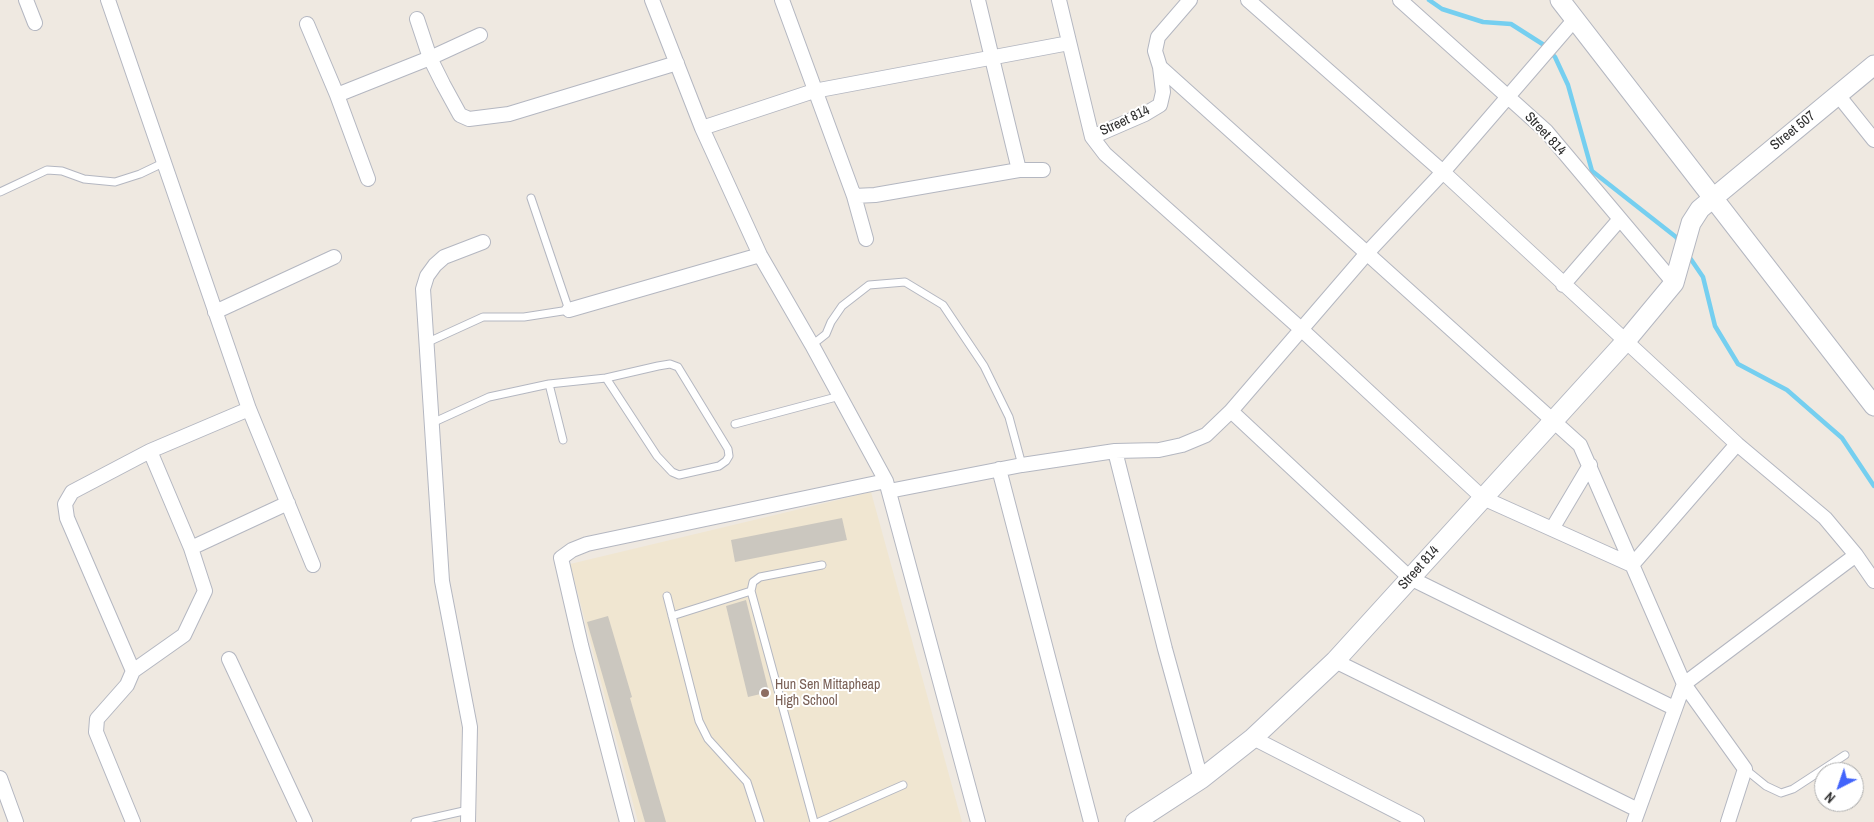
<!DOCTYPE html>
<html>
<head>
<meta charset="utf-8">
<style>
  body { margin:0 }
  #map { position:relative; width:1874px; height:822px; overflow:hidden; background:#efe9e1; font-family:"Archivo Narrow",sans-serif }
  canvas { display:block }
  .north { position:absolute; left:1814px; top:762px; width:50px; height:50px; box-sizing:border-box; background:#fff; border:1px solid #ababab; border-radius:50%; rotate:221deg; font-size:14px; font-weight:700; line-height:20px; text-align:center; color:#2e2e2e }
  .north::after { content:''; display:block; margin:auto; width:18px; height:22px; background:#4264fb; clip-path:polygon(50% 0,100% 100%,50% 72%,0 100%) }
</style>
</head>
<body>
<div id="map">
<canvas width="1874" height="822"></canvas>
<div class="north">N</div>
</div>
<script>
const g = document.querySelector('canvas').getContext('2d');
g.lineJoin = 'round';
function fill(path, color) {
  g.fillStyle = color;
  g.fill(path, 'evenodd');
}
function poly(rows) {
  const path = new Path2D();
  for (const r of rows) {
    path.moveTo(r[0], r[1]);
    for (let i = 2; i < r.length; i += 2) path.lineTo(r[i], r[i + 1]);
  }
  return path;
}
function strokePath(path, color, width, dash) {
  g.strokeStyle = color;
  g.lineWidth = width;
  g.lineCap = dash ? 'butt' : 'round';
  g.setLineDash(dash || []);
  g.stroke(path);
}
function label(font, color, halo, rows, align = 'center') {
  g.font = font + ' "Archivo Narrow",sans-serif';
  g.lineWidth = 4;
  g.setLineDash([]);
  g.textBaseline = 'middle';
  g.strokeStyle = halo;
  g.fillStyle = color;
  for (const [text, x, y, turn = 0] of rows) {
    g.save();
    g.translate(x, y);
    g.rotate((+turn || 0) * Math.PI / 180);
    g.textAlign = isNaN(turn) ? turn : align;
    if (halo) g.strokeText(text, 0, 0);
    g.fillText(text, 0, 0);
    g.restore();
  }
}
fill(poly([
  [871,492,962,822,638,822,570,564]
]), '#f0e6d1');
strokePath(poly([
  [1429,0,1442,9,1483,22,1511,24,1544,45,1555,57,1568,85,1592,171,1676,237,1680,243],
  [1688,255,1703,277,1715,326,1738,364,1787,390,1842,438,1874,486]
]), '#75cff0', 4.5);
fill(poly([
  [842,518,847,540,735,562,731,540],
  [746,600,769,692,748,697,726,606],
  [608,616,632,697,630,698,666,822,645,822,587,622]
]), '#cbc7bf');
const lane = poly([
  [0,192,47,170,62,171,84,179,115,182,140,174,163,163],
  [426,343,483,317,524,317,569,310,531,198],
  [812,345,826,334,831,322,842,306,869,285,905,282,943,305,984,366,1009,417,1022,465],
  [549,384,563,440],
  [432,423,489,397,549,384,606,378,657,456,672,472,679,475,719,466,726,461,729,456,728,449,678,367,670,364,658,366,606,378],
  [735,424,840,396],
  [751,591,753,582,760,577,822,565],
  [667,596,699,721,708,739,747,782,760,822],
  [672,616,751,591,814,822],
  [1745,769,1766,786,1781,793,1793,789,1845,755],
  [415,822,468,810],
  [819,822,903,785]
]);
const street = poly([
  [26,0,35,23],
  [108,0,249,409,313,565],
  [652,0,702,128,760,255,812,345,886,481,978,822],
  [782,0,854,196,866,239],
  [978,0,1019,170],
  [1059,0,1092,137,1105,154,1301,329,1483,498,1632,565,1737,444],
  [1248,0,1443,172,1737,444,1825,518,1856,555,1874,581],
  [1400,0,1546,131,1674,283],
  [417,19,430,58,443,84,460,115,469,119,509,114,677,63],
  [307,24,337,95],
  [1160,67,1580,445,1684,684,1634,822],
  [1838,95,1874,140],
  [702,128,814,91,1069,43],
  [1092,137,1145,114,1160,105,1163,92,1160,67,1155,51,1158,37,1190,0],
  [368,179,337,95,430,58,480,35],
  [854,196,875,195,1019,170,1043,170],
  [1563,285,1620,219],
  [569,310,760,255],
  [215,312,334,257],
  [1231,411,1410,578,1674,708],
  [150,451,191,548],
  [1115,451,1165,649,1201,779],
  [999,469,1091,822],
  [889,491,1022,465,1115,451,1159,450,1182,445,1206,435,1231,411,1368,252,1443,172,1575,19],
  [1552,529,1590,465],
  [229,659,305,822],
  [1335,661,1638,810],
  [133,671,67,518,65,504,72,492,150,451,249,409],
  [1253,738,1417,822],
  [0,778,16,822],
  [133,822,96,732,97,719,127,685,133,671,184,635,205,591,191,548,288,503],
  [468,822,470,727,442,581,423,289,427,276,435,265,444,257,483,242],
  [627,822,581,645,561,558,572,550,587,544,886,481],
  [1728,822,1745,769,1684,684,1856,555]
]);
const secondary = poly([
  [1560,0,1874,406],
  [1135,822,1201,779,1253,738,1335,661,1625,342,1674,283,1691,223,1700,209,1874,65]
]);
strokePath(lane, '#b4b7c1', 9);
strokePath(street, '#b4b7c1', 16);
strokePath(secondary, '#b4b7c1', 21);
strokePath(lane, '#fff', 7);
strokePath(street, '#fff', 14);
strokePath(secondary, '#fff', 19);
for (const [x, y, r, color] of [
  [765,693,5,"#8d6e63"]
]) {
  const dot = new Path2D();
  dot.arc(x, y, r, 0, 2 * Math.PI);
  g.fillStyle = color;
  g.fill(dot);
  strokePath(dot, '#fff', 2);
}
label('14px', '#2e2e2e', '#fff', [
  ["Street 814",1125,121,-25],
  ["Street 507",1793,131,-39],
  ["Street 814",1545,134,47],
  ["Street 814",1419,568,-48]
]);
label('14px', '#785e54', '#fff', [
  ["Hun Sen Mittapheap",775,685],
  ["High School",775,701]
], 'left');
</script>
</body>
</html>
